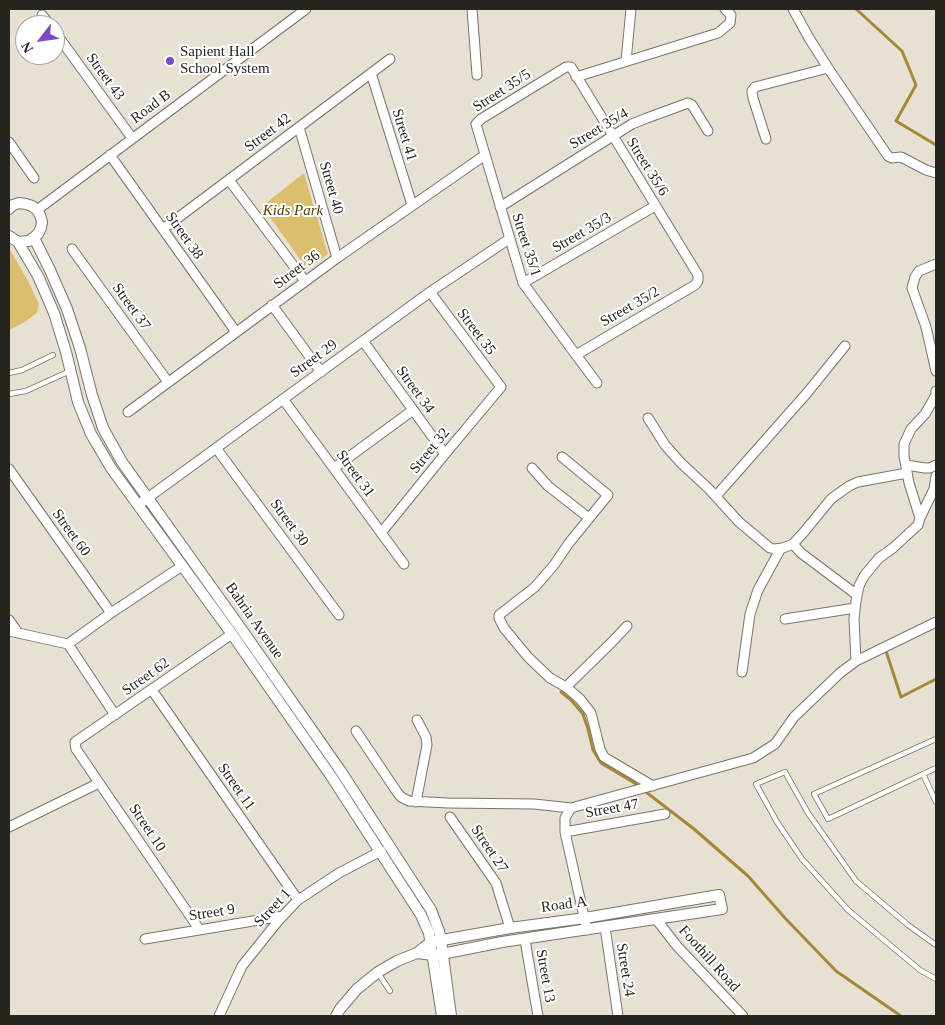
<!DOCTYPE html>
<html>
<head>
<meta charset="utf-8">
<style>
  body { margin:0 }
  #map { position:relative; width:945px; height:1025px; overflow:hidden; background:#e6e1d3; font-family:Georgia,serif }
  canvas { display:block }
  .frame { position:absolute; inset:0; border:10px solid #272520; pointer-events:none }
  .north { position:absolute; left:15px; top:15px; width:50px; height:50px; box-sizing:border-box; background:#fff; border:1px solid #a9a8a6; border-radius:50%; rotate:240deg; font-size:14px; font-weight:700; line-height:20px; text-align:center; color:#272520 }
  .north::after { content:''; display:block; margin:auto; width:18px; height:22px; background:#7c4ac2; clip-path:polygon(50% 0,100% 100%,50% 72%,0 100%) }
</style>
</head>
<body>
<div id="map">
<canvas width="945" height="1025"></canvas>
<div class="frame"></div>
<div class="north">N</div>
</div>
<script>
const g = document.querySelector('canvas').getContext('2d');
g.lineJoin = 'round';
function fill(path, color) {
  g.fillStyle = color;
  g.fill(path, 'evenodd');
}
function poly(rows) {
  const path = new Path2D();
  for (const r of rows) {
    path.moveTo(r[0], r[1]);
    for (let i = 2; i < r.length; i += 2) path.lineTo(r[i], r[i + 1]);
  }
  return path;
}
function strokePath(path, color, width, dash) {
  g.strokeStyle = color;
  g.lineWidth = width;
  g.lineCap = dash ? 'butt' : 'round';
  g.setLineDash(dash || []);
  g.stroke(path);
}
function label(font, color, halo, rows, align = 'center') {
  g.font = font + ' Georgia,serif';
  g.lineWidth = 4;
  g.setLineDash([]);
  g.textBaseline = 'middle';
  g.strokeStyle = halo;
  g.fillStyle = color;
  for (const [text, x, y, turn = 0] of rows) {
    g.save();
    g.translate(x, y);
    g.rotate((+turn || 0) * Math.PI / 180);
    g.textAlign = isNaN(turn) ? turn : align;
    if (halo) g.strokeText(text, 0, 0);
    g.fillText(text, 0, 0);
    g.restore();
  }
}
fill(poly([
  [304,173,328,254,307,269,262,206],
  [9,248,28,281,39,304,37,313,23,323,9,330]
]), '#dcbe6f');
strokePath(poly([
  [856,9,902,51,916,85,896,121,936,145],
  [886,651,901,697,936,679],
  [561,692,571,700,583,714,588,729,593,750,601,763,633,782,694,829,748,876,785,918,836,971,901,1016]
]), '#a68938', 3);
const service = poly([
  [9,373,22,370,53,355],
  [9,394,26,391,70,371],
  [936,739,814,794,828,819,936,768],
  [923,774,936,802],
  [936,945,908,925,856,881,808,813,785,772,756,784,777,822,802,859,848,910,920,970,936,979],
  [378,973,390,991]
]);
const minor = poly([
  [472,9,477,75],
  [793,9,809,38,828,68,888,156,892,158,901,157,926,170,936,173],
  [42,15,50,25],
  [55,32,132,138],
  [626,61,631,9],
  [371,73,412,205],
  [576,77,718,33,730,23,731,15,725,9],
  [299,127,337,258],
  [766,139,753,98,752,91,755,87,828,68],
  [9,142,34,178],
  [110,155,236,332],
  [229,180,305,281],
  [500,207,632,124,647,118,688,103,692,105,708,131],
  [37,210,306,9],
  [163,229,390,59],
  [72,249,168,382],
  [936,264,919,271,915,277,912,288,926,327,936,371],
  [523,283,655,206],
  [272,305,321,372],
  [363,341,445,454],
  [576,355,695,285,698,281,698,275,571,67,566,67,481,119,476,124,523,283,576,355,597,383],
  [283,399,404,564],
  [128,412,337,258,485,155],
  [648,418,665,445,681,463,709,489,739,522,770,548,774,549,783,548,793,544,804,532,831,499,849,486,858,482,907,473],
  [216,448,339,615],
  [562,457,608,495,569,543,554,565,535,587,499,615,499,618,504,628,528,657,550,678,566,687,580,699,591,713,600,749,604,757,653,786],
  [906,465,925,468,930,468,936,465],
  [334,468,413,410],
  [532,468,548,486,589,518],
  [9,469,111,613],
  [716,496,807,393,845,346],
  [138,505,430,292,509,239],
  [920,518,934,489,936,476],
  [381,533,445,454,501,387,430,292],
  [793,544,801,553,857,595],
  [785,619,855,608],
  [9,620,18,633],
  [9,631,68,644],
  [68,644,111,613,182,566],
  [68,644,115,715],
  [856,661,854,619,856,601,859,586,864,576,879,558,893,548,918,525,920,518,909,483,904,456,904,444,911,429,925,414,936,395,936,391],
  [742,672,750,614,758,590,781,548],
  [566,687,612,642,627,626],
  [152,690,298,900],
  [356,731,397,792,401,797,409,801,448,803,534,804,571,808,753,758,775,744,794,717,840,673,856,661,936,622],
  [416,802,427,745,426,737,417,720],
  [571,808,565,818,565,832,587,930],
  [450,817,496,883,510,928],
  [9,827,99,783],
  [565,832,665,814],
  [656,919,677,946,743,1016],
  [605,927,618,1016],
  [199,929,76,749,75,742,232,634],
  [145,939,283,916],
  [525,940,538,1016],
  [219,1016,242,966,279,920,298,900,339,873,381,851]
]);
const tertiary = poly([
  [9,209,13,205,19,203,26,204,32,206,37,210,40,215,42,222,41,228,38,234,29,241,18,242,9,236],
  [34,238,50,270,67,309,80,348,92,395,103,428,122,462,242,630,340,770,431,910,439,931,441,940,451,1016],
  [18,242,38,276,54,313,66,352,78,402,91,434,111,468,229,630,331,776,421,915,429,933,442,1016],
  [336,1016,340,1009,357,989,378,972,397,961,417,953,431,942,510,928,585,918,719,895,722,909,502,942,442,954,433,955,417,953]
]);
strokePath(service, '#7a7569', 6);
strokePath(minor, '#7a7569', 11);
strokePath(tertiary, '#7a7569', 12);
strokePath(service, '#fff', 4.5);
strokePath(minor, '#fff', 9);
strokePath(tertiary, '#fff', 10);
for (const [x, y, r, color] of [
  [170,61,5,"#7c4ac2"]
]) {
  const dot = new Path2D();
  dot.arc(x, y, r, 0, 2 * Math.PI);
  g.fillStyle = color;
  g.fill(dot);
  strokePath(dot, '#fff', 2);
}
label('15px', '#272520', '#fff', [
  ["Sapient Hall",180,52],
  ["School System",180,69]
], 'left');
label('15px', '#272520', '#fff', [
  ["Street 43",105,77,54],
  ["Street 35/5",502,91,-33],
  ["Road B",151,107,-37],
  ["Street 35/4",599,129,-31],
  ["Street 42",268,133,-37],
  ["Street 41",404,135,73],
  ["Street 35/6",647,167,58],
  ["Street 40",331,188,74],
  ["Street 35/3",582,233,-30],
  ["Street 38",184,236,55],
  ["Street 35/1",526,245,72],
  ["Street 36",297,270,-37],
  ["Street 37",131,307,54],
  ["Street 35/2",630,307,-30],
  ["Street 35",476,332,53],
  ["Street 29",314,359,-36],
  ["Street 34",415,390,54],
  ["Street 32",430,451,-51],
  ["Street 31",355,474,54],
  ["Street 30",289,523,54],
  ["Street 60",71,533,54],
  ["Bahria Avenue",254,621,55],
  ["Street 62",146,677,-35],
  ["Street 11",236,787,55],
  ["Street 47",612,809,-10],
  ["Street 10",147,828,56],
  ["Street 27",489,849,56],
  ["Road A",564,905,-8],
  ["Street 1",273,908,-47],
  ["Street 9",212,913,-9],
  ["Foothill Road",709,959,48],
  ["Street 24",625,970,81],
  ["Street 13",545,976,80]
]);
label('italic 15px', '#574300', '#fff', [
  ["Kids Park",293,211]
]);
</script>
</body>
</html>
